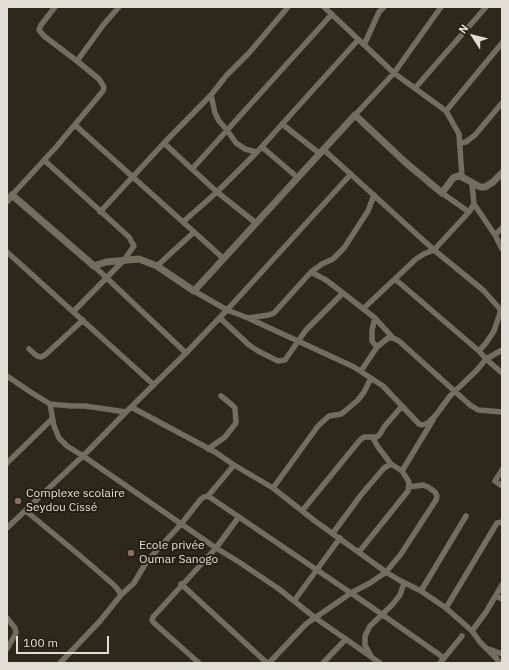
<!DOCTYPE html>
<html>
<head>
<meta charset="utf-8">
<style>
  body { margin:0 }
  #map { position:relative; width:509px; height:670px; overflow:hidden; background:#2e271c; font-family:"IBM Plex Sans",sans-serif }
  canvas { display:block }
  .frame { position:absolute; inset:0; border:8px solid #e2ded7; pointer-events:none }
  .north { position:absolute; left:453px; top:16px; width:40px; height:40px; -webkit-text-stroke:3px #241e13; paint-order:stroke; rotate:306deg; font-size:11px; font-weight:700; line-height:16px; text-align:center; color:#e2ded7 }
  .north::after { content:''; display:block; margin:auto; width:14px; height:18px; background:#e2ded7; clip-path:polygon(50% 0,100% 100%,50% 72%,0 100%) }
  .scale { position:absolute; left:16px; top:636px; width:93px; height:18px; box-sizing:border-box; border:2px solid #e2ded7; border-top:0; padding-left:5px; font-size:12px; line-height:14px; white-space:nowrap; color:#e2ded7; -webkit-text-stroke:3px #241e13; paint-order:stroke }
</style>
</head>
<body>
<div id="map">
<canvas width="509" height="670"></canvas>
<div class="frame"></div>
<div class="north">N</div>
<div class="scale">100 m</div>
</div>
<script>
const g = document.querySelector('canvas').getContext('2d');
g.lineJoin = 'round';
function poly(rows) {
  const path = new Path2D();
  for (const r of rows) {
    path.moveTo(r[0], r[1]);
    for (let i = 2; i < r.length; i += 2) path.lineTo(r[i], r[i + 1]);
  }
  return path;
}
function strokePath(path, color, width, dash) {
  g.strokeStyle = color;
  g.lineWidth = width;
  g.lineCap = dash ? 'butt' : 'round';
  g.setLineDash(dash || []);
  g.stroke(path);
}
function label(font, color, halo, rows, align = 'center') {
  g.font = font + ' "IBM Plex Sans",sans-serif';
  g.lineWidth = 4;
  g.setLineDash([]);
  g.textBaseline = 'middle';
  g.strokeStyle = halo;
  g.fillStyle = color;
  for (const [text, x, y, turn = 0] of rows) {
    g.save();
    g.translate(x, y);
    g.rotate((+turn || 0) * Math.PI / 180);
    g.textAlign = isNaN(turn) ? turn : align;
    if (halo) g.strokeText(text, 0, 0);
    g.fillText(text, 0, 0);
    g.restore();
  }
}
strokePath(poly([
  [55,7,41,25,39,30,44,36,77,61],
  [324,7,394,73,446,111,459,134,462,177],
  [364,45,379,12,384,7],
  [416,87,486,7],
  [446,111,502,43],
  [355,115,394,73,441,7],
  [282,124,319,153],
  [75,125,183,222,217,192,257,152,358,40],
  [164,143,192,169],
  [460,143,466,142,475,135,502,103],
  [262,147,297,177],
  [323,149,434,250,469,212,474,204,472,184],
  [257,152,245,149,236,143,227,130,219,121,215,113,211,95,226,76,249,53,288,7],
  [44,160,129,237,134,246,124,260,74,311],
  [351,174,227,310,248,318,354,367,383,386,419,424,422,425,428,423,436,415,450,396,477,370,486,359,502,373],
  [442,193,469,212],
  [12,195,57,146,103,91,104,87,99,79,77,61,104,24,119,7],
  [474,204,495,235,502,249],
  [100,212,164,143,211,95],
  [183,222,224,259],
  [256,223,217,192,192,169,332,14],
  [495,235,502,228],
  [7,252,154,385],
  [94,266,186,353],
  [157,266,194,232],
  [395,279,479,351],
  [343,293,375,318,393,338],
  [363,309,416,259,424,254,434,250,483,290,500,309,500,313,494,331,486,343,479,351,486,359,502,350],
  [220,318,249,345,258,351,278,361,285,360,306,330,343,293,326,280,311,272],
  [248,318,269,315,274,313,311,272,322,264,333,259,344,248,368,211,374,195],
  [377,347,388,338,393,338,399,341,470,405,478,410,502,412],
  [29,349,37,356,41,357,45,355,83,320],
  [361,371,377,347,372,341,372,330,375,318],
  [7,376,32,393,50,404,71,406,85,406,126,412,186,353,227,310,194,291],
  [50,404,54,426,59,438,67,446,83,456,216,548,239,562,279,589,314,617,380,663],
  [131,407,215,452,234,465,273,488,315,521,386,572,399,580,421,591,446,608,472,631,480,642,497,659,499,663],
  [373,438,378,447,391,464],
  [208,449,225,437,236,423,235,408,231,404,221,396],
  [7,463,52,419],
  [502,470,495,481,502,486],
  [402,471,433,420],
  [273,488,318,426,329,416,341,414,345,411,358,400,364,392,371,378],
  [208,496,234,465],
  [26,511,78,554,114,585,119,591,121,595,100,621,60,663],
  [302,511,360,440,364,437,377,437,380,434,384,427,402,406],
  [7,528,89,450,126,412],
  [333,533,361,495,384,468,391,464,402,471,409,482,408,491,359,552],
  [181,584,267,663],
  [421,591,466,516],
  [121,595,134,583,147,561,182,523,201,499,204,497,208,496,370,606,444,658],
  [496,596,502,599],
  [294,601,340,538],
  [446,608,497,523,502,522],
  [7,618,15,628,16,633,7,649],
  [472,631,486,612,502,585],
  [489,649,502,654],
  [371,656,365,645,365,636,370,626,392,605,400,595,404,583],
  [199,663,154,623,152,620,153,617,216,548,238,518],
  [269,663,306,624,351,593,370,583,386,572,401,554,436,500,437,496,435,492,428,487,423,485,409,487],
  [323,663,346,639],
  [440,663,462,636]
]), '#736c5f', 5.5);
strokePath(poly([
  [7,201,12,195,94,266,106,262,139,259,157,266,194,291,355,115,405,162,442,193,453,178,458,176,462,177,480,187,485,187,493,182,502,173]
]), '#736c5f', 7);
for (const [x, y, r, color] of [
  [18,501,4,"#8d6e63"],
  [131,553,4,"#8d6e63"]
]) {
  const dot = new Path2D();
  dot.arc(x, y, r, 0, 2 * Math.PI);
  g.fillStyle = color;
  g.fill(dot);
  strokePath(dot, '#241e13', 1.5);
}
label('12px', '#e2ded7', '#241e13', [
  ["Complexe scolaire",26,494],
  ["Seydou Cissé",26,508],
  ["Ecole privée",139,546],
  ["Oumar Sanogo",139,560]
], 'left');
</script>
</body>
</html>
